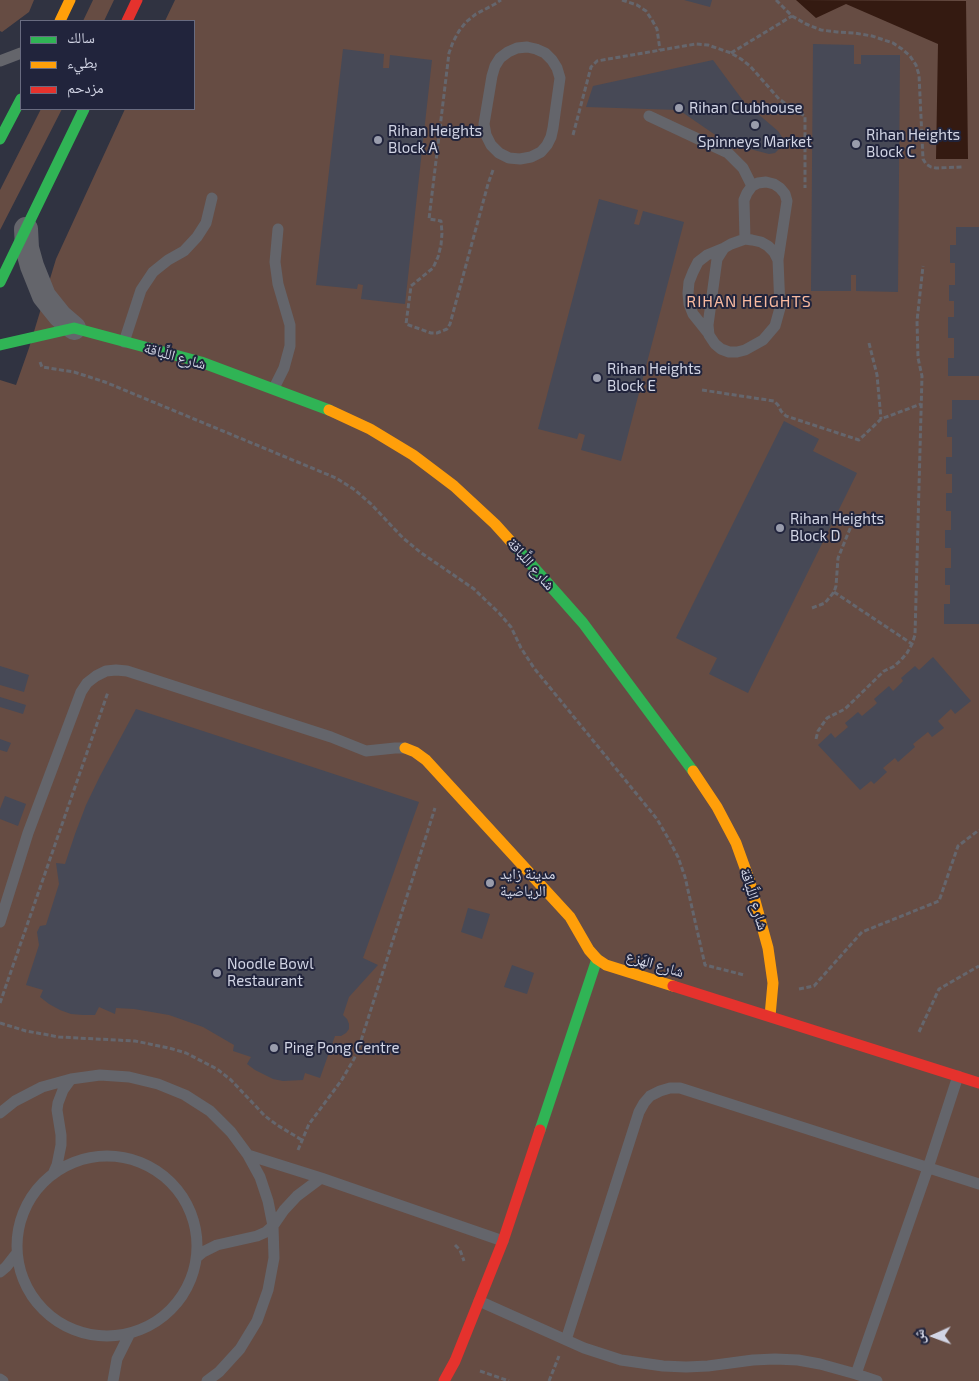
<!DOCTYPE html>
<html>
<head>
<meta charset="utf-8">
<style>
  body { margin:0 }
  #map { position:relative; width:979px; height:1381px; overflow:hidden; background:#303341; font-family:"Exo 2","Noto Naskh Arabic",sans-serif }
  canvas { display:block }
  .legend { position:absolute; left:20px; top:20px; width:175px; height:90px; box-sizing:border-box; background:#21243c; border:1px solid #686b80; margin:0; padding:6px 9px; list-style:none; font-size:15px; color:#d2d5e5 }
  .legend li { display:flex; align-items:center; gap:10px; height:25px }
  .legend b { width:25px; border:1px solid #686b80 }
  .north { position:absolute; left:909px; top:1311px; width:50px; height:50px; -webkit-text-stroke:4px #21243c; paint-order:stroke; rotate:268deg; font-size:14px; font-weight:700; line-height:20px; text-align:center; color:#d2d5e5 }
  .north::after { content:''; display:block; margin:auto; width:18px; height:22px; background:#d2d5e5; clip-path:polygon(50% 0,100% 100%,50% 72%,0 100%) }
</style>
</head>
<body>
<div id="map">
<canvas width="979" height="1381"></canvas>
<ul class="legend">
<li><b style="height:6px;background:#30b455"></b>سالك</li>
<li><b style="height:6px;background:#ff9f0a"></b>بطيء</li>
<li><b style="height:6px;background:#e5322d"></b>مزدحم</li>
</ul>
<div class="north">ش</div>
</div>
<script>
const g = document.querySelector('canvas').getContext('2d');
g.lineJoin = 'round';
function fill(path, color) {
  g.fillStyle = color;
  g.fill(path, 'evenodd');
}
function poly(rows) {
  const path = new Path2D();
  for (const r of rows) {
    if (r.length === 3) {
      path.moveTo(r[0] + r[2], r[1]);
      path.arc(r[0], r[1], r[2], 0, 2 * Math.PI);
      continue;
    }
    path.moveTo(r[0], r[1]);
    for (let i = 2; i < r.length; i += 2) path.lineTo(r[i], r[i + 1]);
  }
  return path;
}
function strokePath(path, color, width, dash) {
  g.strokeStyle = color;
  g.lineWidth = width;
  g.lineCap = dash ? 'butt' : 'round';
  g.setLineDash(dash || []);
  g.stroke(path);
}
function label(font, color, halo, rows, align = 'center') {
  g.font = font + ' "Exo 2","Noto Naskh Arabic",sans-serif';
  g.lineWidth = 4;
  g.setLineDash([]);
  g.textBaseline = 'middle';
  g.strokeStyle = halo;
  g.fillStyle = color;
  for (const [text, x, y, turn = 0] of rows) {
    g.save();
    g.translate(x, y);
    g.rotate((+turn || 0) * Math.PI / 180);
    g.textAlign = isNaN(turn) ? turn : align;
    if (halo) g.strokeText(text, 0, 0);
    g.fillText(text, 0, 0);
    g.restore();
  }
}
fill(poly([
  [0,0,34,0,29,12,2,32,0,31],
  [93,0,114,0,104,21,83,21],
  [175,0,979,0,979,1381,0,1381,0,380,16,385,29,348,56,259,125,109,194,109,194,21,165,21],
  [41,109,62,109,0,230,0,190]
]), '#664c43');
fill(poly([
  [796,0,966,1,968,159,936,159,938,44,846,4,816,18]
]), '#341a11');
fill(poly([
  [684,0,712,0,710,7],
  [813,44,854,45,854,64,861,64,861,55,900,55,898,292,856,291,856,275,851,275,851,291,811,291],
  [343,49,384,54,383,68,389,68,390,55,432,60,405,304,361,299,363,285,358,284,357,289,316,285],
  [713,60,744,102,778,131,782,137,782,143,779,149,775,153,769,154,727,143,679,110,586,107,593,86],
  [599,199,638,210,634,224,639,225,643,211,684,222,621,461,581,450,585,435,579,433,577,439,538,429],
  [956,227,979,227,979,376,948,376,948,358,954,358,954,338,948,338,948,317,954,317,954,301,949,301,949,285,955,285,955,263,950,263,950,245,956,245],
  [952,400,979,400,979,624,944,624,944,604,950,604,950,585,945,585,945,568,951,568,951,548,945,548,945,530,951,530,951,511,946,511,946,493,952,493,952,474,946,474,946,457,952,457,952,437,947,437,947,420,952,419],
  [784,421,819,439,813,451,857,473,748,693,709,674,717,658,676,638],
  [933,657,971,701,955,714,951,709,938,721,944,728,932,737,928,732,913,744,915,747,898,762,895,758,883,768,887,772,874,784,871,781,860,790,818,745,831,733,835,738,848,727,845,723,851,718,858,712,862,716,875,705,877,703,874,699,889,686,893,691,903,681,901,678,915,666,919,670],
  [0,666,29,675,24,692,0,685],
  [0,697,26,705,23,714,0,707],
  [136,709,419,802,363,958,378,965,349,997,343,1015,347,1019,349,1024,349,1029,346,1033,341,1036,335,1036,320,1078,305,1073,303,1080,283,1081,273,1079,255,1070,247,1064,251,1057,233,1051,234,1045,203,1027,169,1015,134,1009,116,1008,115,1014,99,1007,95,1015,83,1015,71,1014,60,1010,49,1004,40,997,43,990,26,985,39,945,37,932,40,926,46,925,59,884,56,863,65,864,75,834,86,805,100,776],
  [0,739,11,743,7,752,0,750],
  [5,796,26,804,18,826,0,819,0,809],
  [468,908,490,914,482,939,461,932],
  [512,965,534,973,527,994,504,987]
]), '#474956');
strokePath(poly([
  [622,0,637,5,646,11,652,20,657,29,660,50],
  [776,0,792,16,806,24,821,30,837,32,854,33,872,36,893,43,902,49,910,56,916,65,919,75,923,159,926,164,931,167,936,168,964,167],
  [731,53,792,16],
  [573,135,591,67,597,61,684,46,696,44,708,45,731,53,741,59,750,66,779,99,796,111,805,116,805,188],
  [493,170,488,184,450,324,447,329,437,333,431,333,406,324,411,286,433,268,438,257,441,245,442,233,441,221,429,219,449,53,453,42,459,31,466,22,476,14,495,4,501,0],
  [869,343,877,375,881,419],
  [40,362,42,367,74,372,105,382,336,478,355,490,371,504,403,538,420,552,474,589,499,613,511,627,521,648,534,668,657,819,668,838,678,857,685,877,705,965,744,975],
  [702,390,774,401,778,405,781,411,786,416,859,440,881,419,921,404],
  [834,592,912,644],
  [812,608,825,603,834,592,836,586,838,558,856,514],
  [816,739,818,731,827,718,845,709,884,671,893,667,901,660,907,653,912,644,915,635,922,376,918,358,917,321,923,266],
  [799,989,814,986,862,932,939,901,958,846,979,830],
  [0,1003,108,692],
  [0,1023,26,1031,43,1034,59,1037,135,1041,169,1048,186,1053,217,1069,231,1080,265,1116,277,1125,302,1140],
  [919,1032,939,989,979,966],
  [298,1150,309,1124,341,1081,354,1059,359,1047,435,808],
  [455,1245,460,1250,464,1261],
  [480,1371,509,1381],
  [549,1381,559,1356]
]), '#65666d', 3, [5, 2.5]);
strokePath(poly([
  [527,47,536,49,545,53,552,60,557,68,560,78,553,128,551,137,547,145,541,152,531,157,520,159,509,158,499,153,491,145,486,135,484,124,492,76,495,66,500,58,508,52,517,48,527,47],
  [0,61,21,53],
  [649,116,728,153,743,168,752,186],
  [745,239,752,240,761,242,768,246,774,252,778,260,780,308,775,326,763,340,745,350,737,352,729,352,721,349,715,344,709,335,708,325,717,259,724,248,731,244,745,239],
  [745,239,744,200,747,193,752,186,758,183,766,182,774,184,780,188,785,194,787,201,778,260],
  [709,334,693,314,689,304,688,293,689,282,693,272,698,262,707,255,724,248],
  [124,342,141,290,153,272,168,260,184,251,197,237,206,223,212,198],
  [274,388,284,368,290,346,290,325,278,284,275,262,278,229],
  [0,922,28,833,81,692,87,683,96,676,106,671,116,670,127,671,331,737,366,751,395,748,405,748],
  [0,1113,15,1101,42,1087,71,1079,100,1075,129,1077,158,1084,185,1095,210,1111,231,1132,248,1155,260,1177,268,1201,273,1226,274,1258,268,1290,257,1321,240,1349,219,1372,207,1381],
  [248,1155,321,1178,503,1241],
  [107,1246,90],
  [53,1174,57,1165,61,1145,61,1135,57,1110,58,1103,63,1090,71,1079],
  [197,1257,203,1252,217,1245,257,1236,266,1232,273,1226,284,1210,297,1196,321,1178],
  [0,1272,6,1267,17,1253],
  [479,1301,584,1348,621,1360,663,1366,686,1367,708,1366,753,1360,775,1359,798,1360,820,1364,856,1374,877,1381],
  [566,1340,639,1112,644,1103,650,1096,660,1091,670,1088,680,1088,979,1184],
  [856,1374,928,1168,958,1076],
  [0,1379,3,1381],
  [113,1381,117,1359,129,1335]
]), '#64656b', 11);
strokePath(poly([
  [26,229,27,248,32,266,44,296,60,316,74,328]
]), '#64656b', 24);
strokePath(poly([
  [0,139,21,99],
  [0,282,84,109],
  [0,345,74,328,201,362,329,410],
  [514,545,583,623,693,771],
  [540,1130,597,959]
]), '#30b455', 11);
strokePath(poly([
  [60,21,70,0],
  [329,410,370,429,413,455,454,486,495,524,514,545],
  [405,748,415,752,426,760,570,917,589,950,597,959,606,965,673,986],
  [693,771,717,807,736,843,749,879,768,948,773,983,770,1016]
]), '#ff9f0a', 11);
strokePath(poly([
  [127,21,137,0],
  [673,986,979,1083],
  [444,1381,455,1361,503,1241,540,1130]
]), '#e5322d', 11);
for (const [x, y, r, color] of [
  [679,108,5,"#999cac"],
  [755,125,5,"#999cac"],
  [378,140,5,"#999cac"],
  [856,144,5,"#999cac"],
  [597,378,5,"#999cac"],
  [780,528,5,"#999cac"],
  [490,883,5,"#999cac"],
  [217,973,5,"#999cac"],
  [274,1048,5,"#999cac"]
]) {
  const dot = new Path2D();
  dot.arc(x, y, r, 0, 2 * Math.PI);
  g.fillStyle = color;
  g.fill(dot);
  strokePath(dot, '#21243c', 2);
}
label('15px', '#d2d5e5', '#21243c', [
  ["Rihan Clubhouse",689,108],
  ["Rihan Heights",388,131],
  ["Block A",388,148],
  ["Rihan Heights",866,135],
  ["Block C",866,152],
  ["Spinneys Market",755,142,"center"],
  ["Rihan Heights",607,369],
  ["Block E",607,386],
  ["Rihan Heights",790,519],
  ["Block D",790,536],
  ["مدينة زايد",500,874],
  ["الرياضية",500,891],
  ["Noodle Bowl",227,964],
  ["Restaurant",227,981],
  ["Ping Pong Centre",284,1048]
], 'left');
label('15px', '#d2d5e5', '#21243c', [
  ["شارع اللَّباقة",175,356,16],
  ["شارع اللَّباقة",531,564,49],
  ["شارع اللَّباقة",754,899,73],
  ["شارع الهَزع",655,964,17]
]);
g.letterSpacing = '1px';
label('16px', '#f8baa0', '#21243c', [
  ["RIHAN HEIGHTS",749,302]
]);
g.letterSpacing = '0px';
</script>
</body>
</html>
